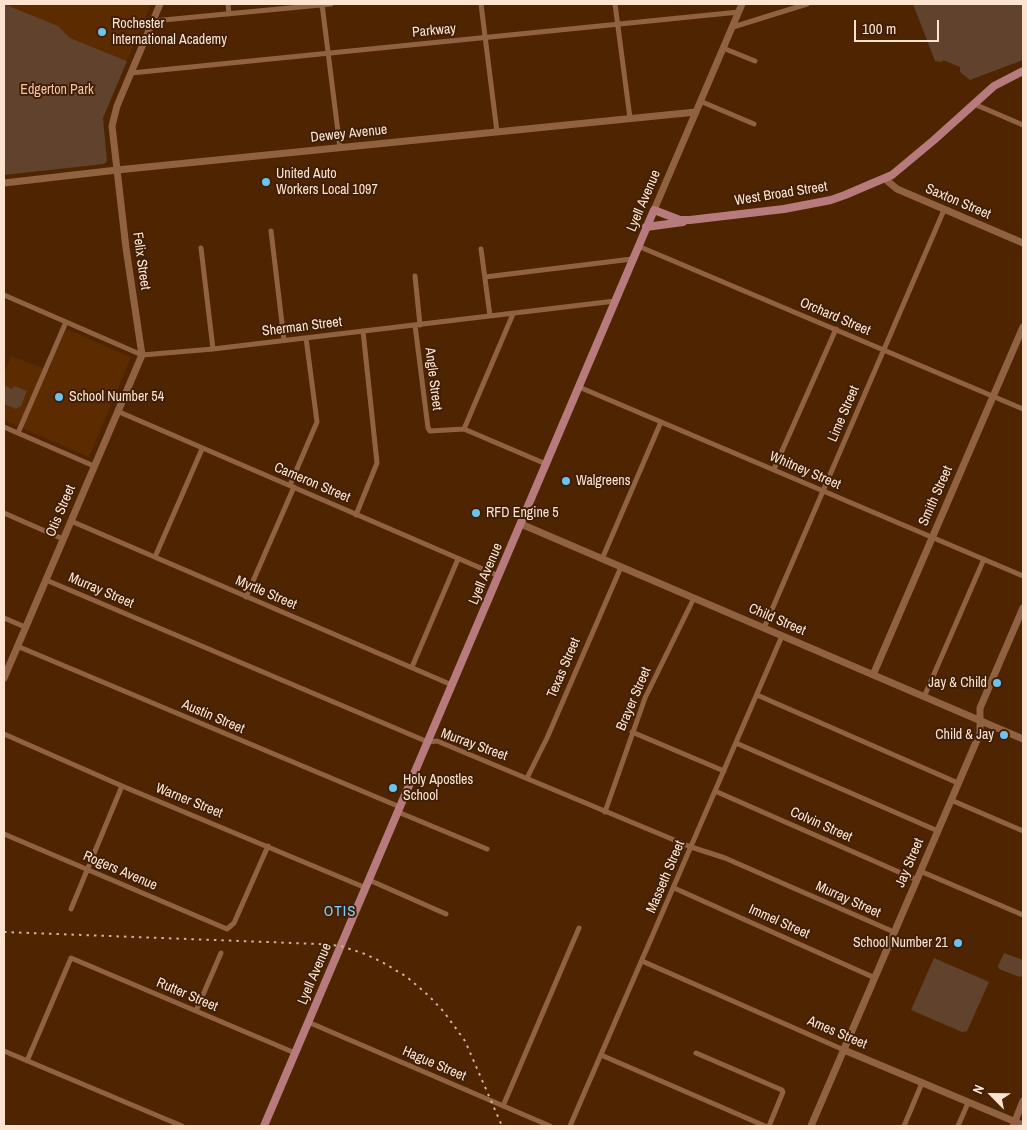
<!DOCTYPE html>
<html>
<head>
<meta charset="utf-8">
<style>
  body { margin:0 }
  #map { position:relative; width:1027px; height:1130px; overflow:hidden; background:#4f2501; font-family:"Archivo Narrow",sans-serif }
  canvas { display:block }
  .frame { position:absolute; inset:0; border:5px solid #fee3d1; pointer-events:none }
  .north { position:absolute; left:967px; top:1070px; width:50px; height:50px; -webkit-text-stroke:4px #3f1f05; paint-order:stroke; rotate:293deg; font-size:14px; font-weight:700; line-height:20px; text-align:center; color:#fee3d1 }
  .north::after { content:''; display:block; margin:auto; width:18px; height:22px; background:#fee3d1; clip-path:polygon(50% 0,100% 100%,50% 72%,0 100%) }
  .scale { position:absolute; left:854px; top:20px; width:85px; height:22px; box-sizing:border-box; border:2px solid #fee3d1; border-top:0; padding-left:6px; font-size:15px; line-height:18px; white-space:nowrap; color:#fee3d1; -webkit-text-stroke:4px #3f1f05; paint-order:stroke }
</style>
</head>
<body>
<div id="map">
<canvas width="1027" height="1130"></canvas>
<div class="frame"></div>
<div class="north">N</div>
<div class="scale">100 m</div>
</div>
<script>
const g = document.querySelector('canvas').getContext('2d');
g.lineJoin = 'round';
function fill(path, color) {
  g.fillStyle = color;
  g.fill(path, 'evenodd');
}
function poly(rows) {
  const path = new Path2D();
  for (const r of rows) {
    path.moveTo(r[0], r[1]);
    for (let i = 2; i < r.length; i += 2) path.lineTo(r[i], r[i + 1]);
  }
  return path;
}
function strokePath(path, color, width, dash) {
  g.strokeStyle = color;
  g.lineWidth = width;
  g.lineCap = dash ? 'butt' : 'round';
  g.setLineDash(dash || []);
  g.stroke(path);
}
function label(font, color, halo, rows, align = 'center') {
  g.font = font + ' "Archivo Narrow",sans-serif';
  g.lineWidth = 4;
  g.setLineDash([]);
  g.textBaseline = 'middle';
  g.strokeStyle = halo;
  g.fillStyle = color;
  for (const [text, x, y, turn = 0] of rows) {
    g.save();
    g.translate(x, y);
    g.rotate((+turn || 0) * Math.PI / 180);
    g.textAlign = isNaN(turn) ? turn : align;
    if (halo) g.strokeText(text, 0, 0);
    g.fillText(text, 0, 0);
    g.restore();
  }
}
fill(poly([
  [5,4,151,4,127,61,70,38,58,26],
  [66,329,131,357,89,457,4,420,4,374,11,356,48,370]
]), '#5c2b00');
fill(poly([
  [4,4,58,26,70,38,127,61,103,118,107,161,104,164,4,175],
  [913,4,1023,4,1023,60,970,80,960,72,960,67,943,60,942,62,935,61],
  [4,385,12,389,14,386,27,391,21,406,16,409,4,404],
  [1004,953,1023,960,1022,976,1020,977,999,969,998,966],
  [934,958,989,982,967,1031,962,1032,911,1010]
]), '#61422d');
strokePath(poly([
  [228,4,229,14],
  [322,4,340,148],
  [481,4,497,132],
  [615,4,630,118],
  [153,21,331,4],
  [733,27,807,4],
  [723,48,755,61],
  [131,73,739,12],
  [700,101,754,124],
  [974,104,1023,125],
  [271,231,284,340],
  [638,246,1023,409],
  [201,248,213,349],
  [481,249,490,316],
  [415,276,420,325],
  [485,277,632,259],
  [4,295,142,355,213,349,615,301],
  [415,325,428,428,430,431,464,429,546,464],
  [579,387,1023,576],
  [117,411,499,576],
  [4,427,94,466],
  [464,429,513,314],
  [18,433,66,322],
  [774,469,836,329],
  [290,485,317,422,306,338],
  [4,513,63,539],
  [356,515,377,463,363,331],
  [71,521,452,685],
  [155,557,202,449],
  [602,559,661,422],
  [46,580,428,742,437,741,691,847,725,858,894,932],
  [246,597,294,487],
  [4,618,25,627],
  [764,628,944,210],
  [17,646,400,807],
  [412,667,458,559],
  [757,695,958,783],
  [924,697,984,559],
  [632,732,724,771],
  [4,734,122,786,366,888],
  [736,743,938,831],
  [527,778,547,738,621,567],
  [715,791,917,880],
  [951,800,1023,831],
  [398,812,487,849],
  [605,812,645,698,694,598],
  [4,834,227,929,234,923,268,846],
  [920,871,1023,915],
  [369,880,446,914],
  [674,888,875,978],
  [71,909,122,786],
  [642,961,844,1050],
  [196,1011,221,953],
  [308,1022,550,1126],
  [4,1051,182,1126],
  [696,1053,782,1090,783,1092,769,1126],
  [601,1055,765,1126],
  [27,1061,71,958,295,1053],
  [503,1106,579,928],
  [570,1126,782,636],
  [904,1126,922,1083],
  [958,1126,968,1103]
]), '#916241', 5);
strokePath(poly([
  [885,179,897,189,1023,243],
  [4,183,117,170,696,112],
  [654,210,742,4],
  [521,524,1023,739],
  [873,675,1023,327],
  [4,678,142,355,126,248,112,126,117,106,160,4],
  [844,1050,1023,1125],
  [811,1126,980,733,980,708,1023,608],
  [1013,1126,1023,1101]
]), '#916241', 7);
strokePath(poly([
  [646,227,683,222],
  [264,1126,654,210,680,220,690,220,784,209,831,200,845,195,892,175,934,140,994,86,1023,71]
]), '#b77a7d', 8);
strokePath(poly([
  [4,932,319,944,341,946,365,954,382,962,407,977,429,996,444,1012,465,1041,502,1126]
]), '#d1b29c', 2, [2.5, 5]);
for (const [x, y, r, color] of [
  [102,32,5,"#6cc3f2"],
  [266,182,5,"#6cc3f2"],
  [59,397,5,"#6cc3f2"],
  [566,481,5,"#6cc3f2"],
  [476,513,5,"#6cc3f2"],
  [997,683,5,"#6cc3f2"],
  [1004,735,5,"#6cc3f2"],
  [393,788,5,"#6cc3f2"],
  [958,943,5,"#6cc3f2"]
]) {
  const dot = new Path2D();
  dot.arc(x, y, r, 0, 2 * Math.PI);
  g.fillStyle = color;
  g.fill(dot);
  strokePath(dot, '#3f1f05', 2);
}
label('14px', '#fee3d1', '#3f1f05', [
  ["Rochester",112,24],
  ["International Academy",112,40],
  ["United Auto",276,174],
  ["Workers Local 1097",276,190],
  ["School Number 54",69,397],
  ["Walgreens",576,481],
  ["RFD Engine 5",486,513],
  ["Jay & Child",987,683,"right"],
  ["Child & Jay",994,735,"right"],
  ["Holy Apostles",403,780],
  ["School",403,796],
  ["School Number 21",948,943,"right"]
], 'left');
label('14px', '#fee3d1', '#3f1f05', [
  ["Parkway",434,31,-5],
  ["Dewey Avenue",349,134,-6],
  ["West Broad Street",781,194,-9],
  ["Lyell Avenue",644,201,-67],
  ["Saxton Street",958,202,23],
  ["Felix Street",141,261,82],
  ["Orchard Street",835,317,23],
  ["Sherman Street",302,327,-7],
  ["Angle Street",433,379,83],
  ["Lime Street",844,414,-67],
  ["Whitney Street",805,471,23],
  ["Cameron Street",312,483,23],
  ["Smith Street",936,496,-66],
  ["Otis Street",61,511,-67],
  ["Lyell Avenue",486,574,-67],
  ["Murray Street",101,591,23],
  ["Myrtle Street",266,593,23],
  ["Child Street",777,620,23],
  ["Texas Street",564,668,-67],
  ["Brayer Street",634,699,-67],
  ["Austin Street",213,717,23],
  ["Murray Street",474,745,20],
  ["Warner Street",189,801,22],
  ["Colvin Street",821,825,24],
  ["Jay Street",910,863,-67],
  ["Rogers Avenue",120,871,23],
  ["Masseth Street",666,877,-67],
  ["Murray Street",848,900,24],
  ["Immel Street",779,922,24],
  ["Lyell Avenue",315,974,-67],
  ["Rutter Street",187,995,23],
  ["Ames Street",837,1033,23],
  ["Hague Street",434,1064,23]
]);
label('14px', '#f4c4a5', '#3f1f05', [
  ["Edgerton Park",57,90]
]);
g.letterSpacing = '1px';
label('15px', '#81d0fd', '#3f1f05', [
  ["OTIS",340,912]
]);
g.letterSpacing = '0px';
</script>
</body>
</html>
